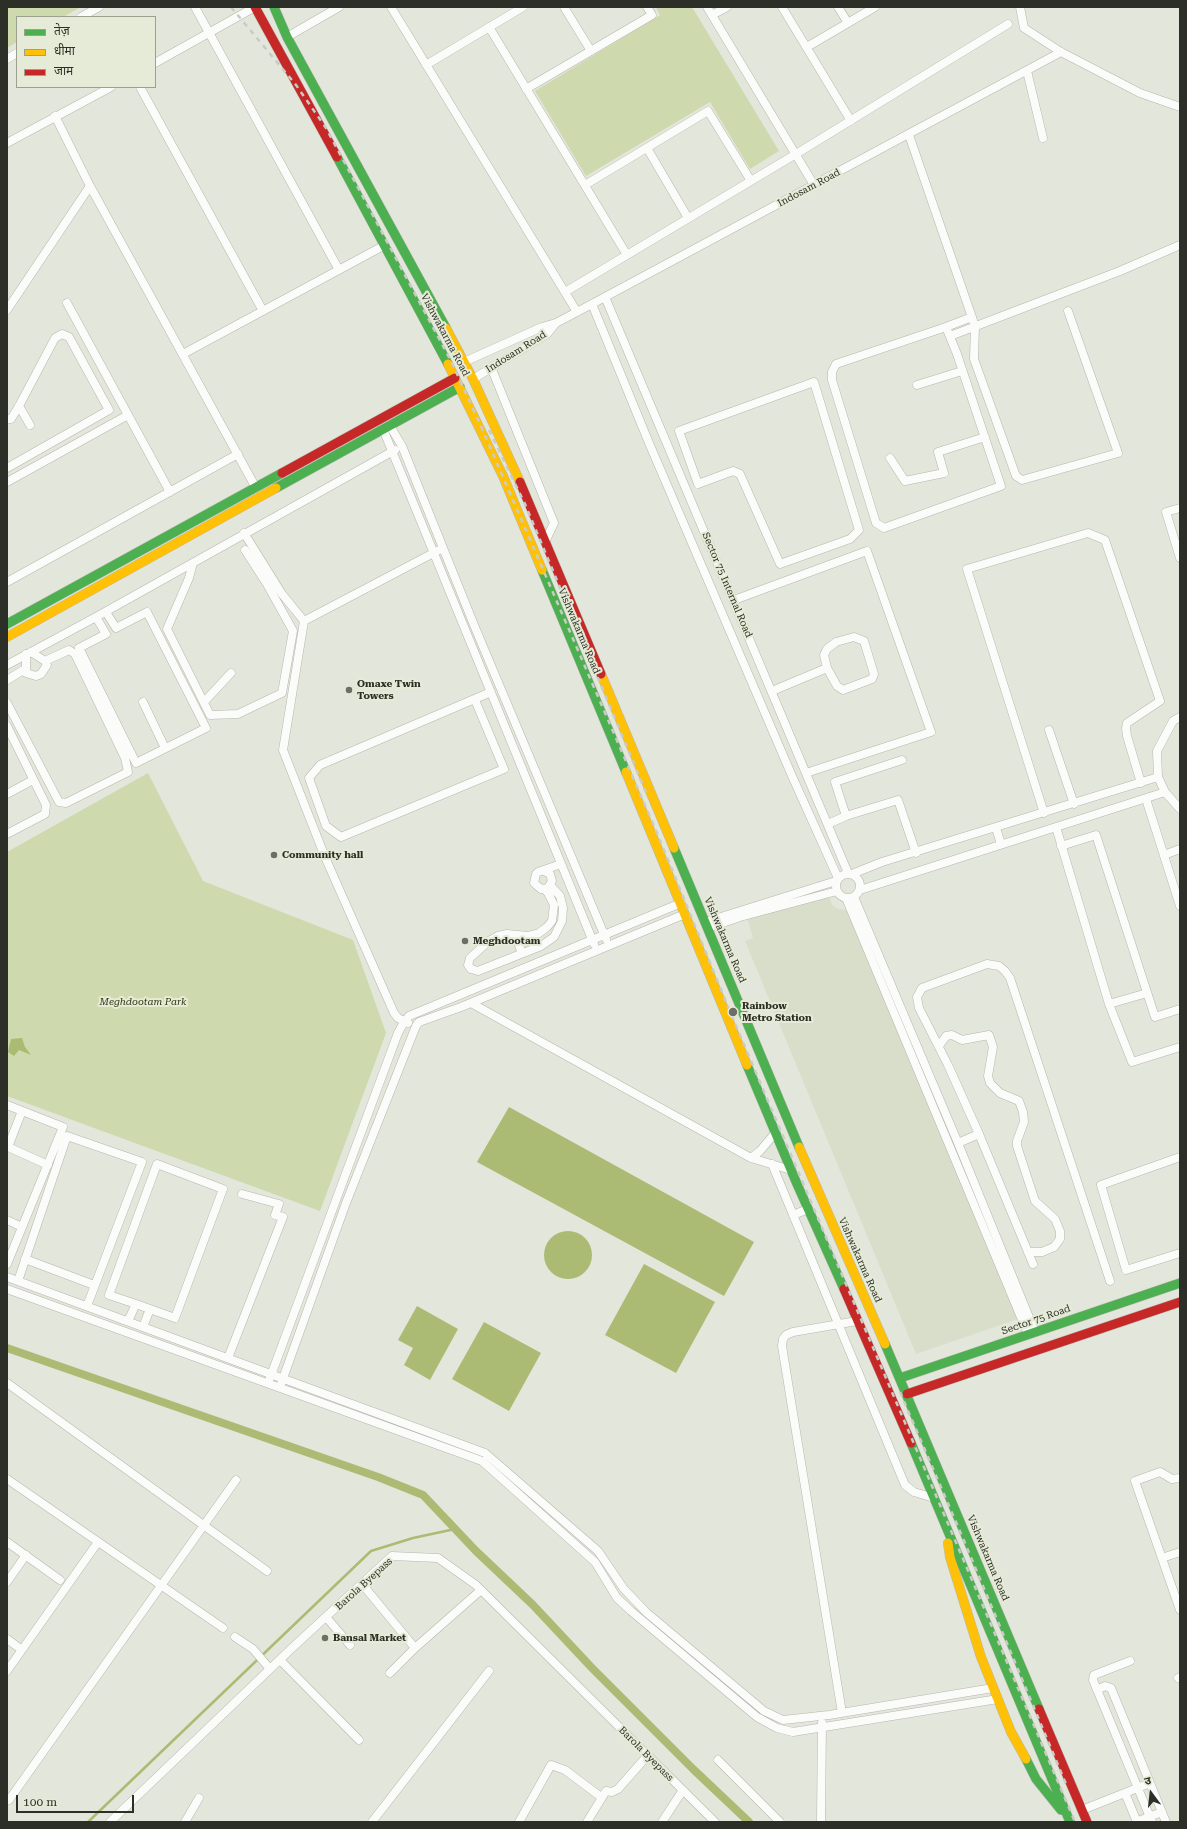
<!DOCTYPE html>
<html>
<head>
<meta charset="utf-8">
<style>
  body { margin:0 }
  #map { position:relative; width:1187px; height:1829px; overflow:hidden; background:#e3e6db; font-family:"Roboto Serif","Noto Sans Devanagari",serif }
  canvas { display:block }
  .frame { position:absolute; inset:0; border:8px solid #2c2f27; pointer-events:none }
  .legend { position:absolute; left:16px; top:16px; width:140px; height:72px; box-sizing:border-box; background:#e5ebd6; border:1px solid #9ba090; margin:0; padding:5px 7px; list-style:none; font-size:12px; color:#2c2f27 }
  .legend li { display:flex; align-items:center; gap:8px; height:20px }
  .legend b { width:20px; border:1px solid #9ba090 }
  .north { position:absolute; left:1131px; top:1773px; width:40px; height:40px; -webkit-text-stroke:3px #e5ebd6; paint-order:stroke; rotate:345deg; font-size:11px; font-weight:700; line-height:16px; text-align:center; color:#2c2f27 }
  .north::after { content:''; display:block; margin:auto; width:14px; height:18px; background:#2c2f27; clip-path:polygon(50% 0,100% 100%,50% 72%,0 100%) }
  .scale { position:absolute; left:16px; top:1795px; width:118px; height:18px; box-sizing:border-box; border:2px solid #2c2f27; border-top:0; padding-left:5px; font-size:12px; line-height:14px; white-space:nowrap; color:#2c2f27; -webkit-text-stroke:3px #e5ebd6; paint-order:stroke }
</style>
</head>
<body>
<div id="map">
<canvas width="1187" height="1829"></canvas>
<div class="frame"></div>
<ul class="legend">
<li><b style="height:5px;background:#4caf50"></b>तेज़</li>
<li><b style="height:5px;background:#ffc107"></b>धीमा</li>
<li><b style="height:5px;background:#c62828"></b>जाम</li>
</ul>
<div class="north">उ</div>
<div class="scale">100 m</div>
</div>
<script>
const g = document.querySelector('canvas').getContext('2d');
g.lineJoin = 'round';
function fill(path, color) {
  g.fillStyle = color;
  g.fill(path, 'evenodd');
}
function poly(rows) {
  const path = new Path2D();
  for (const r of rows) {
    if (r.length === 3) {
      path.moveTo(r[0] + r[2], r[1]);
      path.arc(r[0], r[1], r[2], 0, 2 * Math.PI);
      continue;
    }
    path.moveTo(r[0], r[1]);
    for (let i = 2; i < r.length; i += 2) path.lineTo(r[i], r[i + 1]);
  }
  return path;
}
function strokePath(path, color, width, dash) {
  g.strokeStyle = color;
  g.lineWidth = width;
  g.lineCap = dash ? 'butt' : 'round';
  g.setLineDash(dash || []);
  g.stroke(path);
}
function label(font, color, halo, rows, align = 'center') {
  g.font = font + ' "Roboto Serif",serif';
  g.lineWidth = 4;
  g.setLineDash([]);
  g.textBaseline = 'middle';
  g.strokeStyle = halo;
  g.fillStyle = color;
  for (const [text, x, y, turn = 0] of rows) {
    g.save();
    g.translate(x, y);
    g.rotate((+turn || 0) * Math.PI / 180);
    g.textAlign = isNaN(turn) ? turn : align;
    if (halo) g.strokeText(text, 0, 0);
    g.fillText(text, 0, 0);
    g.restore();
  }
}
fill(poly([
  [828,891,832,905,838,909,847,910,1018,1319,916,1354,745,941,753,938,747,918]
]), '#d9deca');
fill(poly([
  [7,7,81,7,63,17,17,17,17,42,7,48],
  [656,7,692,7,779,151,750,169,710,102,586,176,535,91,660,15],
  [148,773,203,881,353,940,386,1033,320,1211,7,1096,7,852]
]), '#ced9ae');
fill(poly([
  [22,1038,25,1047,31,1055,19,1050,14,1056,8,1052,11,1039],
  [509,1107,754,1242,724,1296,477,1162],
  [568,1255,24],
  [644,1264,715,1302,676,1373,605,1335],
  [417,1306,458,1329,430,1380,404,1365,413,1348,398,1340],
  [484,1322,541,1353,509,1411,452,1379]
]), '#abbb73');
strokePath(poly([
  [88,1822,371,1551,413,1538,455,1529]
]), '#abbb73', 2.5);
strokePath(poly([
  [7,1348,378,1477,423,1495,476,1551,533,1605,592,1668,693,1769,749,1822]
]), '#abbb73', 8);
const street = poly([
  [195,7,339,270],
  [391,7,577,312],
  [564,7,591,51],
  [707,7,814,185],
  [782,7,851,121],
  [838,7,848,23],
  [1020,7,1024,28,1061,52,1140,93,1180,107],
  [712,15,727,7],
  [81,17,99,7],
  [489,27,627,255],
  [287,37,339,7],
  [807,47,875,7],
  [7,59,17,53],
  [155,63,255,7],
  [426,65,523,7],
  [1027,71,1043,138],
  [140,87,263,311],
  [526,89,652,15,647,7],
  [55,116,90,186,256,488],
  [909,135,975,326,974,359,1016,476,1022,480,1118,453,1068,311],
  [7,143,111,87],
  [647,148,688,218],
  [585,185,708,111,751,181],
  [565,292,796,154,1008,24],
  [605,297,848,873],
  [67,303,170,492],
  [592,304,649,443,792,776,838,878],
  [7,310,90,186],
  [946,327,957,354,1001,486,884,528,876,523,832,380,832,372,836,364,946,327,972,317],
  [950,336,1120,271,1180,245],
  [183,354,385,245],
  [464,362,542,327,556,323,592,304,1061,52],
  [491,367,554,523,545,542],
  [473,379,547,334,556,323],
  [814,382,859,530,850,539,780,564,740,474,733,471,698,484,679,431,814,382],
  [917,385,962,371],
  [19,406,30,425],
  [7,419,11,419,19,406,55,338,62,334,69,337,109,410,7,468],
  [390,426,402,446,474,625,606,939],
  [383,429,594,944],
  [890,458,905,481,944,473,938,452,985,437],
  [7,482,128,415],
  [1180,508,1166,512,1180,558],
  [244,533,282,594,304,621],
  [193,563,189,578,167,629,210,715,238,714,282,693,293,631,267,584,245,550],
  [7,582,238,454],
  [734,600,867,551,931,732,806,773],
  [96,617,106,634,79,648,136,763,206,728,147,612,116,628,106,612],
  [26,654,26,673,36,676,41,674,47,665,45,661,31,652],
  [7,665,96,617,395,450],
  [7,680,25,669],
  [772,691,827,668,824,655,827,649,836,642,854,637,864,641,874,674,872,679,843,690,837,686,827,668],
  [475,700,504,769,341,837,326,826,309,778,320,765,491,692],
  [143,702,165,748],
  [204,702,231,673],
  [7,703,59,802,66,803,128,772,125,758,75,654,69,650,45,661],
  [1180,717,1173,721,1157,751,1158,777,1165,792,1180,809],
  [7,726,46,805,45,814,7,834],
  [1049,730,1074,804],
  [902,760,835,782,846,816,898,800,916,853],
  [7,794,33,780],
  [1146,799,1180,906],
  [1044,813,967,569,1088,533,1105,540,1160,701,1127,723,1126,728,1127,736,1141,783],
  [828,824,846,816],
  [1056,827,1109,1004,1132,1062,1180,1047],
  [996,828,1001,844],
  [1061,846,1096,835,1155,1017,1180,1009],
  [1164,855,1180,849],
  [544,871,550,874,552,881,548,888,541,889,534,883,536,874,538,872,561,864],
  [848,886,12],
  [852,874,882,862,1158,777],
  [544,889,548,893,554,905,552,921,547,927,539,933,528,936,507,934,498,936,489,941,470,958,468,965,471,969,478,971,541,946,554,937,562,921,563,908,560,896,550,885],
  [860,890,1165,792],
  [854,897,958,1143,1035,1332],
  [846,898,1028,1334],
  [705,922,836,881],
  [708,928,740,917,837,891],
  [518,936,518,943,522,953],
  [471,1003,751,1158,791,1170],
  [1109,1004,1147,993],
  [408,1023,398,1018,394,1013,325,857,283,750,304,621,443,548],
  [939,1046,946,1036,952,1035,962,1040,989,1035,993,1047,988,1076,990,1083,1000,1093,1019,1101,1023,1112,1024,1122,1017,1141,1017,1146,1035,1201,1055,1219,1060,1231,1060,1239,1054,1247,1042,1252,1028,1252],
  [7,1105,63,1127,7,1264],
  [22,1111,8,1147,48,1165],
  [958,1143,979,1134],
  [1180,1157,1101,1185,1126,1270,1180,1253],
  [751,1158,760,1151,776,1132],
  [772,1164,905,1485,914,1492,934,1498],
  [793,1215,808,1209],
  [7,1220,22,1227],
  [25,1259,94,1285],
  [1033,1264,979,1134,948,1065,919,1008,917,997,922,988,987,964,999,966,1005,971,1010,978,1110,1281],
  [7,1277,485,1453,598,1551,624,1589,647,1613,764,1711,783,1720,829,1715,993,1688],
  [18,1281,67,1136,142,1162,87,1306],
  [7,1289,482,1461,595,1562,617,1598,631,1611,757,1717,777,1728,793,1732,998,1699],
  [128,1321,136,1304,109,1295,157,1164,223,1189,175,1318,136,1304],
  [143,1327,150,1309],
  [228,1358,283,1217,275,1215,279,1204,242,1194],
  [270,1378,398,1033,404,1022,409,1016,681,903],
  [7,1383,267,1571],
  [281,1384,346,1203,416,1026,419,1022,461,1007,685,914],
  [1180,1478,1172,1479,1160,1472,1135,1481,1180,1610],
  [7,1479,223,1628],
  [7,1542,60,1580],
  [1162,1558,1180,1552],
  [7,1582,26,1555],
  [362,1584,415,1648,481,1590],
  [326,1617,350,1645],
  [235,1637,253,1649,270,1669],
  [7,1639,22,1650],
  [280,1660,359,1740],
  [1130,1661,1094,1675,1093,1680,1152,1822],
  [7,1671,98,1542],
  [390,1673,415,1648],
  [1178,1678,1180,1677],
  [1097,1690,1105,1686,1111,1688,1166,1822],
  [842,1713,782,1346,783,1339,786,1335,793,1332,857,1321],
  [718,1760,780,1822],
  [1125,1793,1137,1822],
  [7,1798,9,1800,236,1480],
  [1082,1810,1150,1783],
  [110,1822,292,1648,392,1556,438,1558,476,1585,715,1822],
  [185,1822,199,1798],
  [372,1822,489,1671],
  [519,1822,551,1765,565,1770,601,1797],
  [587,1822,606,1791,612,1792,618,1789,648,1755],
  [662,1822,683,1790],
  [821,1822,822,1723],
  [1136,1822,1162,1812]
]);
const fast = poly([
  [274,7,287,37,446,328],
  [337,157,448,364],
  [276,488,460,387],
  [542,570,626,772],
  [7,624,282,473],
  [674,848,799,1147],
  [747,1065,797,1184,844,1289],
  [885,1344,1039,1709],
  [900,1378,1180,1283],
  [911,1443,1070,1822],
  [1026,1759,1036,1779,1061,1810]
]);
const slow = poly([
  [446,328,473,379,520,482],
  [448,364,503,476,542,570],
  [7,637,276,488],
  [601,674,674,848],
  [626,772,747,1065],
  [799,1147,885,1344],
  [948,1543,950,1557,981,1657,1011,1732,1026,1759]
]);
const jam = poly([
  [255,7,337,157],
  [282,473,455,378],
  [520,482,601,674],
  [844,1289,911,1443],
  [907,1394,1180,1302],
  [1039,1709,1087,1822]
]);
strokePath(street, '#b5b7ae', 9);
strokePath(fast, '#b5b7ae', 10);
strokePath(slow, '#b5b7ae', 10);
strokePath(jam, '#b5b7ae', 10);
strokePath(street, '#fbfbfa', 8);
strokePath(fast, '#4caf50', 9);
strokePath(slow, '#ffc107', 9);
strokePath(jam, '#c62828', 9);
strokePath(poly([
  [231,7,296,85,326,128,451,361,480,424,657,833,731,1014,1075,1822],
  [489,430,525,504,647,795],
  [900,1392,965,1543,1066,1784]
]), '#cacac7', 2.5, [5, 5]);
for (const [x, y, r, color] of [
  [349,690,4,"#6c6f66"],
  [274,855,4,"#6c6f66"],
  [465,941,4,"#6c6f66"],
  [733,1012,5,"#6c6f66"],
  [325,1638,4,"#6c6f66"]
]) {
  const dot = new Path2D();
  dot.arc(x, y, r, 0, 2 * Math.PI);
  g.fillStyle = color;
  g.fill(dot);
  strokePath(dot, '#e5ebd6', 1.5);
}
label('10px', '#2c2f27', '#e5ebd6', [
  ["Indosam Road",809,188,-28],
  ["Vishwakarma Road",445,335,62],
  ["Indosam Road",516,352,-32],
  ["Sector 75 Internal Road",727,585,67],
  ["Vishwakarma Road",579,631,67],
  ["Vishwakarma Road",725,940,67],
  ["Vishwakarma Road",860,1260,66],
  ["Sector 75 Road",1036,1320,-19],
  ["Vishwakarma Road",988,1558,67],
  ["Barola Byepass",364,1584,-42],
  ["Barola Byepass",646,1754,45]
]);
label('bold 10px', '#2c2f27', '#e5ebd6', [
  ["Omaxe Twin",357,684],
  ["Towers",357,696],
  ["Community hall",282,855],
  ["Meghdootam",473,941],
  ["Rainbow",742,1006],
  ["Metro Station",742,1018],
  ["Bansal Market",333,1638]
], 'left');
label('italic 10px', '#2e360c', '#e5ebd6', [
  ["Meghdootam Park",143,1002]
]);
</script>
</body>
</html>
